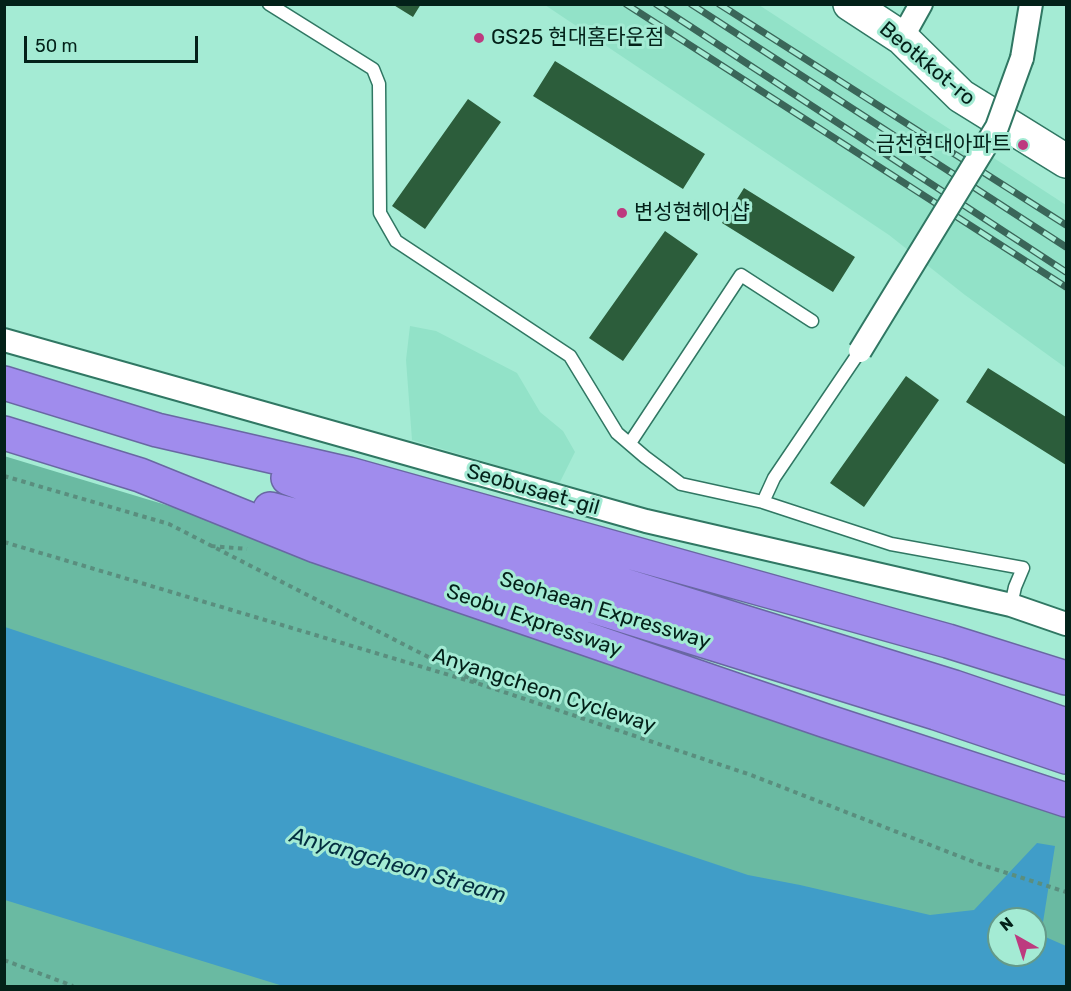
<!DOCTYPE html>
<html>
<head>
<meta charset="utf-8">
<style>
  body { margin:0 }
  #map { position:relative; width:1071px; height:991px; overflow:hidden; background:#a4ebd4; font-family:Rubik,sans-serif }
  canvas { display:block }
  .frame { position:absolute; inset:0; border:6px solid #032119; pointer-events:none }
  .north { position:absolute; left:987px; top:907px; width:60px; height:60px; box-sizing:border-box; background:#a4ebd4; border:2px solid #649a89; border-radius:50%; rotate:321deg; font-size:16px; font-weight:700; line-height:24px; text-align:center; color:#032119 }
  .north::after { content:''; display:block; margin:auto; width:21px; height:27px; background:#bd3a7f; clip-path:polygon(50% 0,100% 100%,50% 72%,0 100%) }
  .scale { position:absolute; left:24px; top:36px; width:174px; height:27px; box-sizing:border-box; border:3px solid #032119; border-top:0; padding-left:8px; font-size:18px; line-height:21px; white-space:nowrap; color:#032119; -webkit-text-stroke:4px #a4ebd4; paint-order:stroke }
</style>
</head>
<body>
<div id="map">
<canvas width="1071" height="991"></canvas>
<div class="frame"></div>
<div class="north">N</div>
<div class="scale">50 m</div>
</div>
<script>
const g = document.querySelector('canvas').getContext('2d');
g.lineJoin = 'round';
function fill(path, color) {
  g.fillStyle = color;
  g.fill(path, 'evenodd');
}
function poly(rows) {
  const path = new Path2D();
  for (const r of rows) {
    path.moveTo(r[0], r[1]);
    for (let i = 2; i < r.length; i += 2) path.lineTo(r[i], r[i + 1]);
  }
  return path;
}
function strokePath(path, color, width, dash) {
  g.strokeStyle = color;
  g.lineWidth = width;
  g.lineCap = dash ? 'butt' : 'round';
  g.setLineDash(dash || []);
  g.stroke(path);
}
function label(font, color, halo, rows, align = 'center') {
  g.font = font + ' Rubik,"Noto Sans KR",sans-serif';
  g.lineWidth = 6;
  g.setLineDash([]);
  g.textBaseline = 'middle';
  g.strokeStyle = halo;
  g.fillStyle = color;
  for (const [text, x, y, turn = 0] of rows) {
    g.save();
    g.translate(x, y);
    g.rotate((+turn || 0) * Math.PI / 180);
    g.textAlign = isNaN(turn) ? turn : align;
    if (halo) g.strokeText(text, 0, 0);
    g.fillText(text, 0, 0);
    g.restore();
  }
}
fill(poly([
  [545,5,759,5,1066,205,1066,368,965,295,889,235],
  [410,326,436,331,517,373,540,412,563,431,575,452,559,484,412,440,406,360]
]), '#92e2c8');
fill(poly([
  [4,456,186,511,1066,815,1066,986,5,986],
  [999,919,1035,919,1035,955,999,955]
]), '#6abaa2');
fill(poly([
  [5,627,748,875,800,885,930,915,974,910,1037,843,1055,846,1041,935,1066,946,1066,986,283,986,5,900],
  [999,919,1035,919,1035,955,999,955]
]), '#409dc8');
fill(poly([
  [392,4,421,4,413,17],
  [555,61,705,154,683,189,533,96],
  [468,99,501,122,425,229,392,206],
  [744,188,855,257,833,292,722,223],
  [665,231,698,254,623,361,589,338],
  [988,368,1066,417,1066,465,966,402],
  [906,376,939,400,864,507,830,483]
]), '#2c5d3b');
const lane = poly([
  [269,4,373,69,379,84,380,213,396,241,570,356,617,433,645,457,681,484,763,502,891,544,1023,568,1015,587,1011,605],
  [630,443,741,275,812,321],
  [763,502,774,478,860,351]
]);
const street = poly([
  [902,38,921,4],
  [1022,58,1031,4],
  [4,340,646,521,1011,605,1066,624]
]);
const secondary = poly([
  [850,4,902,38,961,96,1066,161]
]);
const highway = poly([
  [4,383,157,430,349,474,948,641,1066,678],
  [4,433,140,475,316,546,826,721,1066,800],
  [288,478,339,497,954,687,1066,725],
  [270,509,332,525,936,713,1066,757]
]);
strokePath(lane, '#307763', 15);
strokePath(street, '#307763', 26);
strokePath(secondary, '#307763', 36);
strokePath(highway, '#6967a3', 36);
strokePath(poly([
  [4,476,169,524,477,682],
  [4,542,486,686,751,775,979,864,1066,892],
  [211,546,247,549],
  [4,960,73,986]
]), '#5a8e7e', 4, [4.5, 4.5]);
strokePath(lane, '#fff', 12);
strokePath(street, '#fff', 22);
strokePath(secondary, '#fff', 33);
strokePath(highway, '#a08ced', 33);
const rail = poly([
  [626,4,1066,287],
  [656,4,1066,272],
  [691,4,1066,247],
  [719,4,1066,225]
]);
strokePath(rail, '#3a6659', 7);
strokePath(rail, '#a4ebd4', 4.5, [14]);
const streetBridge = poly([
  [860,351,997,127,1022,58]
]);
strokePath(streetBridge, '#307763', 26, []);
strokePath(streetBridge, '#fff', 22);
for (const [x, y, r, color] of [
  [479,38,6,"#bd3a7f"],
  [1023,145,6,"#bd3a7f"],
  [622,213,6,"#bd3a7f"]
]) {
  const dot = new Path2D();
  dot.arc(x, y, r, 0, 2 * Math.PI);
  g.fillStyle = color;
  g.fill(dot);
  strokePath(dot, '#a4ebd4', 2);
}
label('21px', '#032119', '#a4ebd4', [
  ["GS25 현대홈타운점",491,38],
  ["금천현대아파트",1011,145,"right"],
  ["변성현헤어샵",634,213]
], 'left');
label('21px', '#032119', '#a4ebd4', [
  ["Beotkkot-ro",927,64,40],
  ["Seobusaet-gil",533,490,16],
  ["Seohaean Expressway",605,611,17],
  ["Seobu Expressway",534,621,19],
  ["Anyangcheon Cycleway",544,691,18]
]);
label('italic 22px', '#032e40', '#a4ebd4', [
  ["Anyangcheon Stream",398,866,16]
]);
</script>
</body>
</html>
